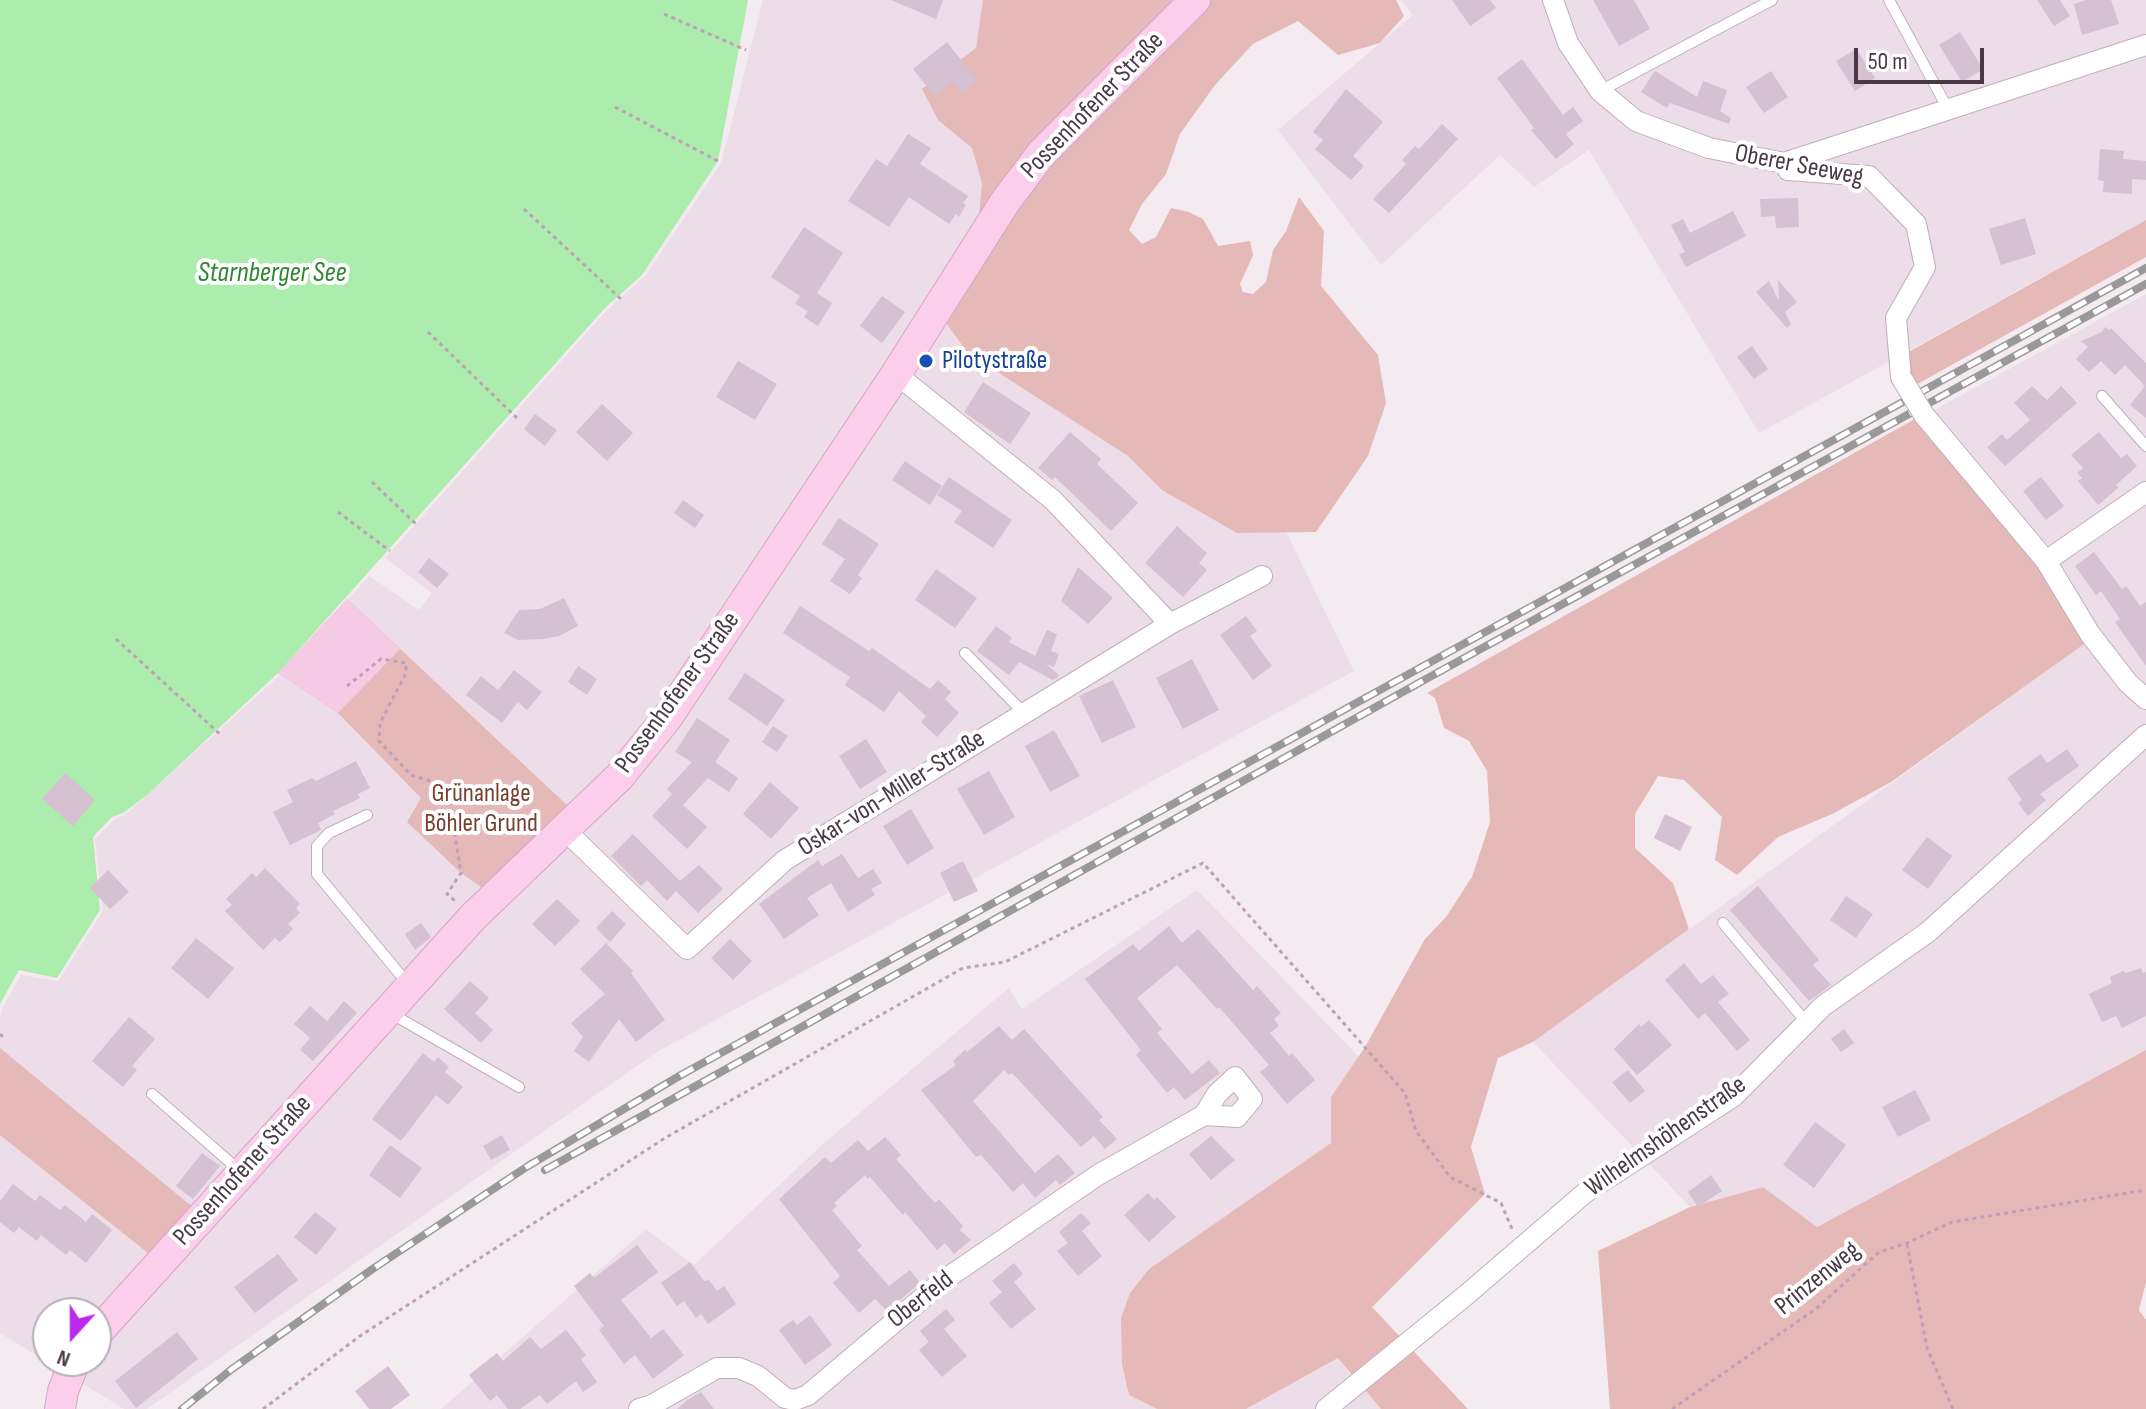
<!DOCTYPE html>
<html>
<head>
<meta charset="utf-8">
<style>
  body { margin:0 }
  #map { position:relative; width:2146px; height:1409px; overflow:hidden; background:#f4ebf1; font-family:"Sofia Sans Condensed",sans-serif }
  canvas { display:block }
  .north { position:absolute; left:32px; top:1297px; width:80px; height:80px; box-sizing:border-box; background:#fff; border:2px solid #b6b0b5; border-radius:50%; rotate:201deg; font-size:22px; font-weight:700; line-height:32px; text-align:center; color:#483945 }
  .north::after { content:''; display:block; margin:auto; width:28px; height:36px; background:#bb2aec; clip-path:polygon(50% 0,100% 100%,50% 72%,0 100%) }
  .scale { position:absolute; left:1854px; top:48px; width:130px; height:36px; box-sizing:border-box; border:4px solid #483945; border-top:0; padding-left:10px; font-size:24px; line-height:28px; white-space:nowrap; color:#483945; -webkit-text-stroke:6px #fff; paint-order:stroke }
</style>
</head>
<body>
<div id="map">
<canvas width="2146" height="1409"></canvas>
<div class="north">N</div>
<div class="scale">50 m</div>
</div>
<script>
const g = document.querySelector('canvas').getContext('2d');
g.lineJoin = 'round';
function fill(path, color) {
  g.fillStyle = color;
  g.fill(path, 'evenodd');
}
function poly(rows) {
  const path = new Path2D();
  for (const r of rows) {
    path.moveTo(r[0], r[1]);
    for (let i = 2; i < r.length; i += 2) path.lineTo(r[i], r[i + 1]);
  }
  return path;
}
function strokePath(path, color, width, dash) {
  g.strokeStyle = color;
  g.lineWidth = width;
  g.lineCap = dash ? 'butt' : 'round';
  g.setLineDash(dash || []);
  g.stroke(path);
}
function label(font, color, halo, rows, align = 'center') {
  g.font = font + ' "Sofia Sans Condensed",sans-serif';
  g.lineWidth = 8;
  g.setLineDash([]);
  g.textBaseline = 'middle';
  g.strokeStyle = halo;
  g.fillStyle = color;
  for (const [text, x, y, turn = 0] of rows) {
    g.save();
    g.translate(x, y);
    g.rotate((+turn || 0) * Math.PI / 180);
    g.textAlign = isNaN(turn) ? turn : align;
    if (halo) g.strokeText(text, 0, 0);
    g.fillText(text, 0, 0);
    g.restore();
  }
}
fill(poly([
  [763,0,1060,0,986,324,1278,515,1354,671,657,1052,147,1409,124,1409,0,1333,0,1018,2,1009,21,975,58,981,103,911,95,839,114,820,125,815,278,677,369,576,419,610,432,593,385,558,606,311,646,275,721,163],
  [48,1313,96,1313,96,1361,48,1361],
  [1401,0,2146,0,2146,220,1759,433,1589,150,1534,187,1500,155,1381,265,1278,130,1413,15],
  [2146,294,2146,1050,1816,1227,1763,1187,1690,1207,1533,1042,2087,642,1929,413],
  [1197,890,1398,1097,1149,1269,1130,1293,1121,1318,1122,1365,1129,1395,1157,1409,441,1409,646,1229,694,1265,824,1143,1009,988,1022,1009],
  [1338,1358,1381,1409,1246,1409]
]), '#ecdde8');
fill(poly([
  [983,0,1396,0,1404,16,1380,43,1338,55,1298,21,1253,44,1215,85,1180,134,1166,174,1142,204,1129,230,1142,244,1156,237,1171,208,1189,212,1203,219,1218,246,1250,241,1253,255,1240,284,1243,292,1253,294,1266,282,1273,250,1286,231,1299,197,1324,231,1321,286,1378,355,1386,403,1368,456,1316,532,1237,533,1162,490,1128,456,968,353,946,323,979,216,982,183,972,148,938,120,922,89,976,48],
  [2146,220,2146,257,1912,387,1903,355],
  [1920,416,2041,563,2087,642,1891,782,1832,814,1778,837,1737,875,1715,860,1722,817,1684,780,1658,776,1635,814,1635,848,1673,883,1689,929,1533,1042,1498,1058,1471,1147,1485,1194,1372,1307,1468,1409,1381,1409,1338,1358,1246,1409,1157,1409,1129,1395,1122,1365,1121,1318,1130,1293,1149,1269,1331,1143,1331,1097,1365,1047,1425,939,1446,917,1472,877,1490,822,1487,771,1469,741,1444,728,1435,698,1427,693],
  [347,599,569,807,485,890,461,873,407,822,421,798,338,713,278,673],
  [0,1048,195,1209,153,1257,0,1135],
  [2146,1050,2146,1282,2139,1310,2146,1320,2146,1409,1610,1409,1598,1251,1690,1207,1763,1187,1817,1227]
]), '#e5b9b7');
fill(poly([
  [347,599,400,649,338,713,278,673]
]), '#f5cae4');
fill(poly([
  [0,0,748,0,718,161,642,275,605,308,278,673,146,796,123,813,112,817,93,837,100,910,57,978,19,970,0,1004]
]), '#acecac');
fill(poly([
  [891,0,943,0,936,19],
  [1452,0,1490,0,1496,8,1470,26],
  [1593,0,1634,0,1650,29,1619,46],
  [2037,0,2060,0,2070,16,2054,26],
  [2086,0,2111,0,2119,24,2082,35,2074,4],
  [1960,32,1983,69,1962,82,1939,45],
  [947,42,977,80,962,93,953,82,935,97,913,69],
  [1856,49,1875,78,1855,91,1836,61],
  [1522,59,1563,115,1573,107,1583,121,1566,134,1574,144,1556,159,1531,130,1534,128,1497,78],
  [1655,71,1697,97,1703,81,1727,90,1720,111,1731,118,1729,124,1670,103,1667,108,1641,92],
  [1771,71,1788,97,1764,113,1746,87],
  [1346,89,1383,122,1353,156,1364,166,1351,180,1315,149,1323,140,1313,132],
  [1442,124,1458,139,1389,213,1373,199,1406,164,1402,160,1415,146,1419,149],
  [908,134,931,148,920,164,968,196,963,203,966,205,959,217,956,214,949,224,909,197,889,227,848,201,876,159,887,166],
  [2100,149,2124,151,2123,159,2146,161,2146,180,2132,179,2132,194,2103,192,2104,181,2098,180],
  [1798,198,1799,227,1776,228,1775,216,1761,217,1760,199],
  [1733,211,1746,236,1686,267,1679,254,1685,252,1671,225,1683,219,1690,233],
  [2025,218,2036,254,2001,265,1989,229],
  [804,227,843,253,817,293,832,303,818,326,804,317,808,311,795,304,800,296,771,277],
  [1778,280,1797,302,1785,312,1791,324,1787,328,1756,292,1769,281,1779,301],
  [882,296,905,312,882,343,860,326],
  [2105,327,2109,330,2111,328,2146,363,2146,418,2130,405,2145,386,2125,365,2115,375,2101,361,2089,372,2076,359,2088,347,2081,341,2102,332],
  [1752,346,1768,369,1754,379,1737,357],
  [738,361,777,384,755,420,716,397],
  [983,382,1031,413,1010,444,964,412],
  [2032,386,2047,400,2061,386,2077,403,2005,466,1987,447,2002,434,2007,440,2030,420,2014,403],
  [602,404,633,433,607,461,576,432],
  [535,414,557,430,545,446,524,429],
  [1070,432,1101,459,1097,464,1138,503,1111,531,1055,477,1052,480,1038,468],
  [2099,432,2121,458,2127,454,2137,466,2116,485,2118,488,2098,505,2078,481,2082,478,2077,473,2083,468,2071,455],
  [905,461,942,486,930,505,892,480],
  [949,477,1012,520,993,548,954,522,962,511,937,495],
  [2041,477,2064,506,2046,520,2023,491],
  [683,500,704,515,695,528,674,513],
  [839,518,879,544,858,575,862,578,850,594,830,581,845,559,822,544],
  [1177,526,1207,553,1199,563,1207,570,1183,597,1145,563],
  [2094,552,2122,589,2126,586,2140,606,2146,602,2146,666,2115,622,2120,619,2101,591,2096,595,2075,566],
  [429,558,449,574,437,588,418,572],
  [1078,567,1113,598,1088,624,1061,601],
  [936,569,977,598,955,628,915,600],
  [564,598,578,626,559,636,544,639,518,640,504,633,519,610,540,609],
  [800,606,869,651,872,648,930,689,938,680,951,692,945,699,959,713,937,737,921,722,926,716,899,691,884,712,845,685,850,677,783,633],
  [1246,616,1257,631,1250,636,1272,666,1253,680,1220,635],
  [996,626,1012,638,1009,642,1035,656,1047,630,1057,634,1051,651,1059,654,1054,667,1046,664,1059,675,1058,677,1053,680,1019,662,1009,675,977,651],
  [1192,659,1219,710,1183,729,1156,678],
  [578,666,597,679,587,695,568,682],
  [514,670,542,692,527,710,518,702,502,723,466,695,481,676,498,690],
  [745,673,785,700,767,726,728,699],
  [1113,680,1136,727,1102,743,1079,696],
  [697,718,730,740,715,762,738,778,729,792,708,778,683,805,707,827,687,849,652,816,672,794,667,789,692,762,675,752],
  [773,726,788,736,777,752,762,742],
  [1054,730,1080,776,1050,792,1025,746],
  [866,739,887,772,860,789,839,756],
  [2067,749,2079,766,2040,794,2046,800,2028,816,2018,803,2022,800,2007,778,2041,754,2047,763],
  [356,761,370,788,358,794,360,798,333,811,335,814,318,823,321,830,290,845,273,812,293,802,287,790,312,778,316,781],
  [989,771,1015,817,984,835,957,789],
  [65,773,95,800,73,826,42,799],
  [770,782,799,808,771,839,743,814],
  [911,809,934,848,907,865,883,826],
  [1665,814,1692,827,1680,851,1654,838],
  [633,834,680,881,699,865,723,889,698,913,676,891,667,901,647,880,641,886,611,856],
  [1927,837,1952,856,1928,889,1902,870],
  [842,854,858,878,873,869,882,883,871,889,875,895,848,912,831,883,807,898,819,915,784,939,759,904,818,860,822,866],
  [963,861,978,891,954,902,940,873],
  [265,868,300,904,296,908,300,913,288,924,293,929,280,942,275,938,263,950,225,911,232,905,226,899,252,873,256,877],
  [108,870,129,892,110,909,90,888],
  [1758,886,1819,960,1813,965,1831,985,1809,1001,1730,910],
  [1846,896,1873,914,1856,938,1830,920],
  [557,899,580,921,555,946,532,924],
  [612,911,626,924,610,942,596,928],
  [421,923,431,937,415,950,405,934],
  [1169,926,1182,943,1198,929,1253,990,1257,986,1281,1013,1274,1019,1279,1026,1270,1033,1289,1056,1292,1053,1315,1080,1287,1104,1260,1072,1269,1065,1219,1007,1217,1009,1177,965,1137,998,1162,1029,1157,1033,1192,1074,1209,1060,1220,1073,1185,1100,1174,1087,1167,1093,1136,1055,1141,1050,1085,979,1133,944,1139,951],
  [196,938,234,968,208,999,171,968],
  [730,939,752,961,733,980,711,958],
  [606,943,633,971,631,973,665,1020,636,1042,619,1019,589,1062,574,1051,583,1037,571,1023,605,994,580,969],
  [1684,963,1701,984,1713,975,1729,994,1718,1002,1750,1040,1737,1051,1705,1013,1698,1019,1665,980],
  [2141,968,2143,973,2146,972,2146,1016,2122,1028,2116,1016,2102,1022,2089,994,2112,983,2110,977,2123,971,2126,973],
  [470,981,489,998,475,1013,493,1030,481,1043,444,1009],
  [344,1001,357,1013,313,1061,300,1050,310,1038,294,1024,310,1006,327,1021],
  [129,1017,155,1039,132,1066,137,1070,123,1087,92,1061],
  [1649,1020,1672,1045,1637,1075,1614,1049,1639,1024,1641,1027],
  [999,1026,1012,1040,1024,1029,1103,1117,1099,1120,1117,1139,1105,1149,1094,1136,1081,1147,1012,1073,1009,1075,1004,1070,973,1101,1035,1173,1058,1154,1075,1173,1060,1185,1056,1180,1035,1198,1023,1183,1013,1192,981,1155,976,1157,921,1090,956,1065,953,1061,965,1050,967,1052],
  [1844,1029,1854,1043,1841,1052,1831,1039],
  [423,1053,434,1062,438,1057,449,1067,445,1072,463,1087,448,1105,436,1095,401,1141,372,1119],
  [1628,1070,1645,1091,1630,1103,1612,1082],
  [1915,1090,1931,1120,1898,1137,1882,1107],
  [1815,1122,1846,1145,1814,1188,1783,1165],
  [502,1135,510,1150,491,1160,483,1146],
  [1211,1136,1235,1160,1211,1180,1189,1154],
  [885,1137,901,1155,896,1159,935,1203,939,1199,963,1226,960,1230,971,1240,954,1254,945,1243,937,1250,905,1212,903,1215,870,1177,868,1179,865,1175,834,1203,837,1206,832,1210,862,1246,857,1250,889,1286,910,1270,920,1283,887,1311,875,1299,859,1313,833,1283,840,1276,779,1199,825,1157,831,1163,858,1140,868,1151],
  [390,1145,422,1168,400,1198,369,1175],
  [202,1153,220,1166,193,1199,176,1186],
  [1711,1175,1722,1191,1698,1207,1688,1192],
  [13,1184,35,1201,40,1195,60,1210,65,1205,86,1222,92,1214,112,1230,86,1263,70,1250,66,1255,41,1235,37,1241,19,1227,14,1233,0,1222,0,1201],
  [1148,1193,1154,1200,1157,1197,1176,1217,1149,1242,1124,1215],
  [315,1212,337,1229,316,1255,294,1237],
  [1081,1213,1091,1223,1082,1231,1102,1256,1078,1276,1057,1251,1068,1243,1059,1232],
  [637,1245,658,1272,621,1300,651,1338,663,1329,684,1355,653,1379,635,1355,624,1364,599,1330,604,1326,574,1286,590,1273,594,1278],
  [278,1254,298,1280,255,1313,234,1287],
  [690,1262,704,1281,709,1280,717,1291,724,1286,736,1304,708,1324,701,1314,696,1318,684,1301,677,1306,661,1283],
  [1014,1263,1023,1274,1014,1282,1036,1309,1011,1329,989,1303,1002,1292,992,1281],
  [946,1309,955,1320,944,1329,967,1356,942,1377,919,1350,929,1342,920,1331],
  [810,1315,832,1345,805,1365,779,1330,793,1320,797,1325],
  [566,1330,586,1355,581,1359,597,1382,583,1392,576,1381,547,1404,540,1395,520,1409,508,1409,497,1395,490,1401,469,1375,497,1353,503,1361,530,1337,541,1349],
  [177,1332,198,1359,136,1408,115,1381],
  [388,1366,410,1395,391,1409,369,1409,355,1391],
  [701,1392,714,1409,677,1409,689,1399]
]), '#d5c1d1');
const service = poly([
  [1889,0,1949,111],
  [1600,91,1772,0],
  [2102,396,2146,446],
  [965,653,1024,713],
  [367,815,329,833,317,846,317,874,408,984],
  [1723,923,1806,1022],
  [392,1014,519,1087],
  [152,1094,240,1171]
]);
const minor = poly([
  [1553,0,1568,43,1600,91,1636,121,1709,148,1784,163,1788,170,1869,176,1916,224,1925,267,1896,318,1901,377],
  [1784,163,2146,45],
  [896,374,1053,500,1170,624],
  [1924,415,2046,561,2090,634,2128,683,2146,699],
  [2046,561,2146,492],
  [565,830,687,949,785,860,1170,624,1262,576],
  [639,1409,652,1405,717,1368,739,1368,758,1376,785,1398,795,1400,808,1395,944,1280,1098,1175,1204,1115,1217,1094,1235,1077,1252,1099,1237,1117,1204,1115],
  [1326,1409,1465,1296,1586,1192,1734,1096,1823,1006,1928,932,2146,735]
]);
const secondary = poly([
  [96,1334,473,917,619,777,667,718,896,374,1005,202,1042,153,1195,0],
  [60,1409,63,1391,75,1361]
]);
strokePath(service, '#bfaebb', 12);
strokePath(minor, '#bfaebb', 22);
strokePath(secondary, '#daa4c7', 32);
strokePath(poly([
  [664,14,746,50],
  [615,107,718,161],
  [524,209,621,299],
  [428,332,517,418],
  [372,482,416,524],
  [338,512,390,551],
  [116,639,222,736],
  [347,686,381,659,406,663,406,673,380,723,379,741,411,775,434,782,450,805,461,873,447,894,455,901],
  [0,1034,4,1038],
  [1907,1244,1927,1348,1953,1409],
  [263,1409,360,1336,665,1138,963,968,1005,962,1203,863,1405,1093,1416,1131,1450,1177,1501,1203,1512,1229],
  [1672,1409,1817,1308,1879,1252,1907,1243,1952,1222,2146,1190]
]), '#c0a0b8', 3, [4, 4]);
strokePath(service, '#fff', 10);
strokePath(minor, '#fff', 20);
strokePath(secondary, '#fbceeb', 30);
const rail = poly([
  [545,1170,1426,679,2146,284],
  [182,1409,232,1369,374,1268,528,1166,681,1075,2146,268]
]);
strokePath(rail, '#999', 8);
strokePath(rail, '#fff', 5, [15]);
const minorBridge = poly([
  [1901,377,1924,415]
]);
strokePath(minorBridge, '#bfaebb', 22, []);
strokePath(minorBridge, '#fff', 20);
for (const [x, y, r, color] of [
  [926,361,8,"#1a4fb4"]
]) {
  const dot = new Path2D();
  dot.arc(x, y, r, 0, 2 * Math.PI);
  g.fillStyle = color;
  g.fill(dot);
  strokePath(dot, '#fff', 3);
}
label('26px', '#483945', '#fff', [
  ["Possenhofener Straße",1093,106,-46],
  ["Oberer Seeweg",1799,166,11],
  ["Possenhofener Straße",678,693,-54],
  ["Oskar-von-Miller-Straße",892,794,-32],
  ["Wilhelmshöhenstraße",1666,1137,-35],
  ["Possenhofener Straße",243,1171,-48],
  ["Prinzenweg",1818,1279,-39],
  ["Oberfeld",921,1300,-38]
]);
label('26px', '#164399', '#fff', [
  ["Pilotystraße",942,361]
], 'left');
label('26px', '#773f2f', '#fff', [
  ["Grünanlage",481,794],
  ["Böhler Grund",481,824]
]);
label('italic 28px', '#2e8730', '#fff', [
  ["Starnberger See",272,274]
]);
</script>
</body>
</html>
